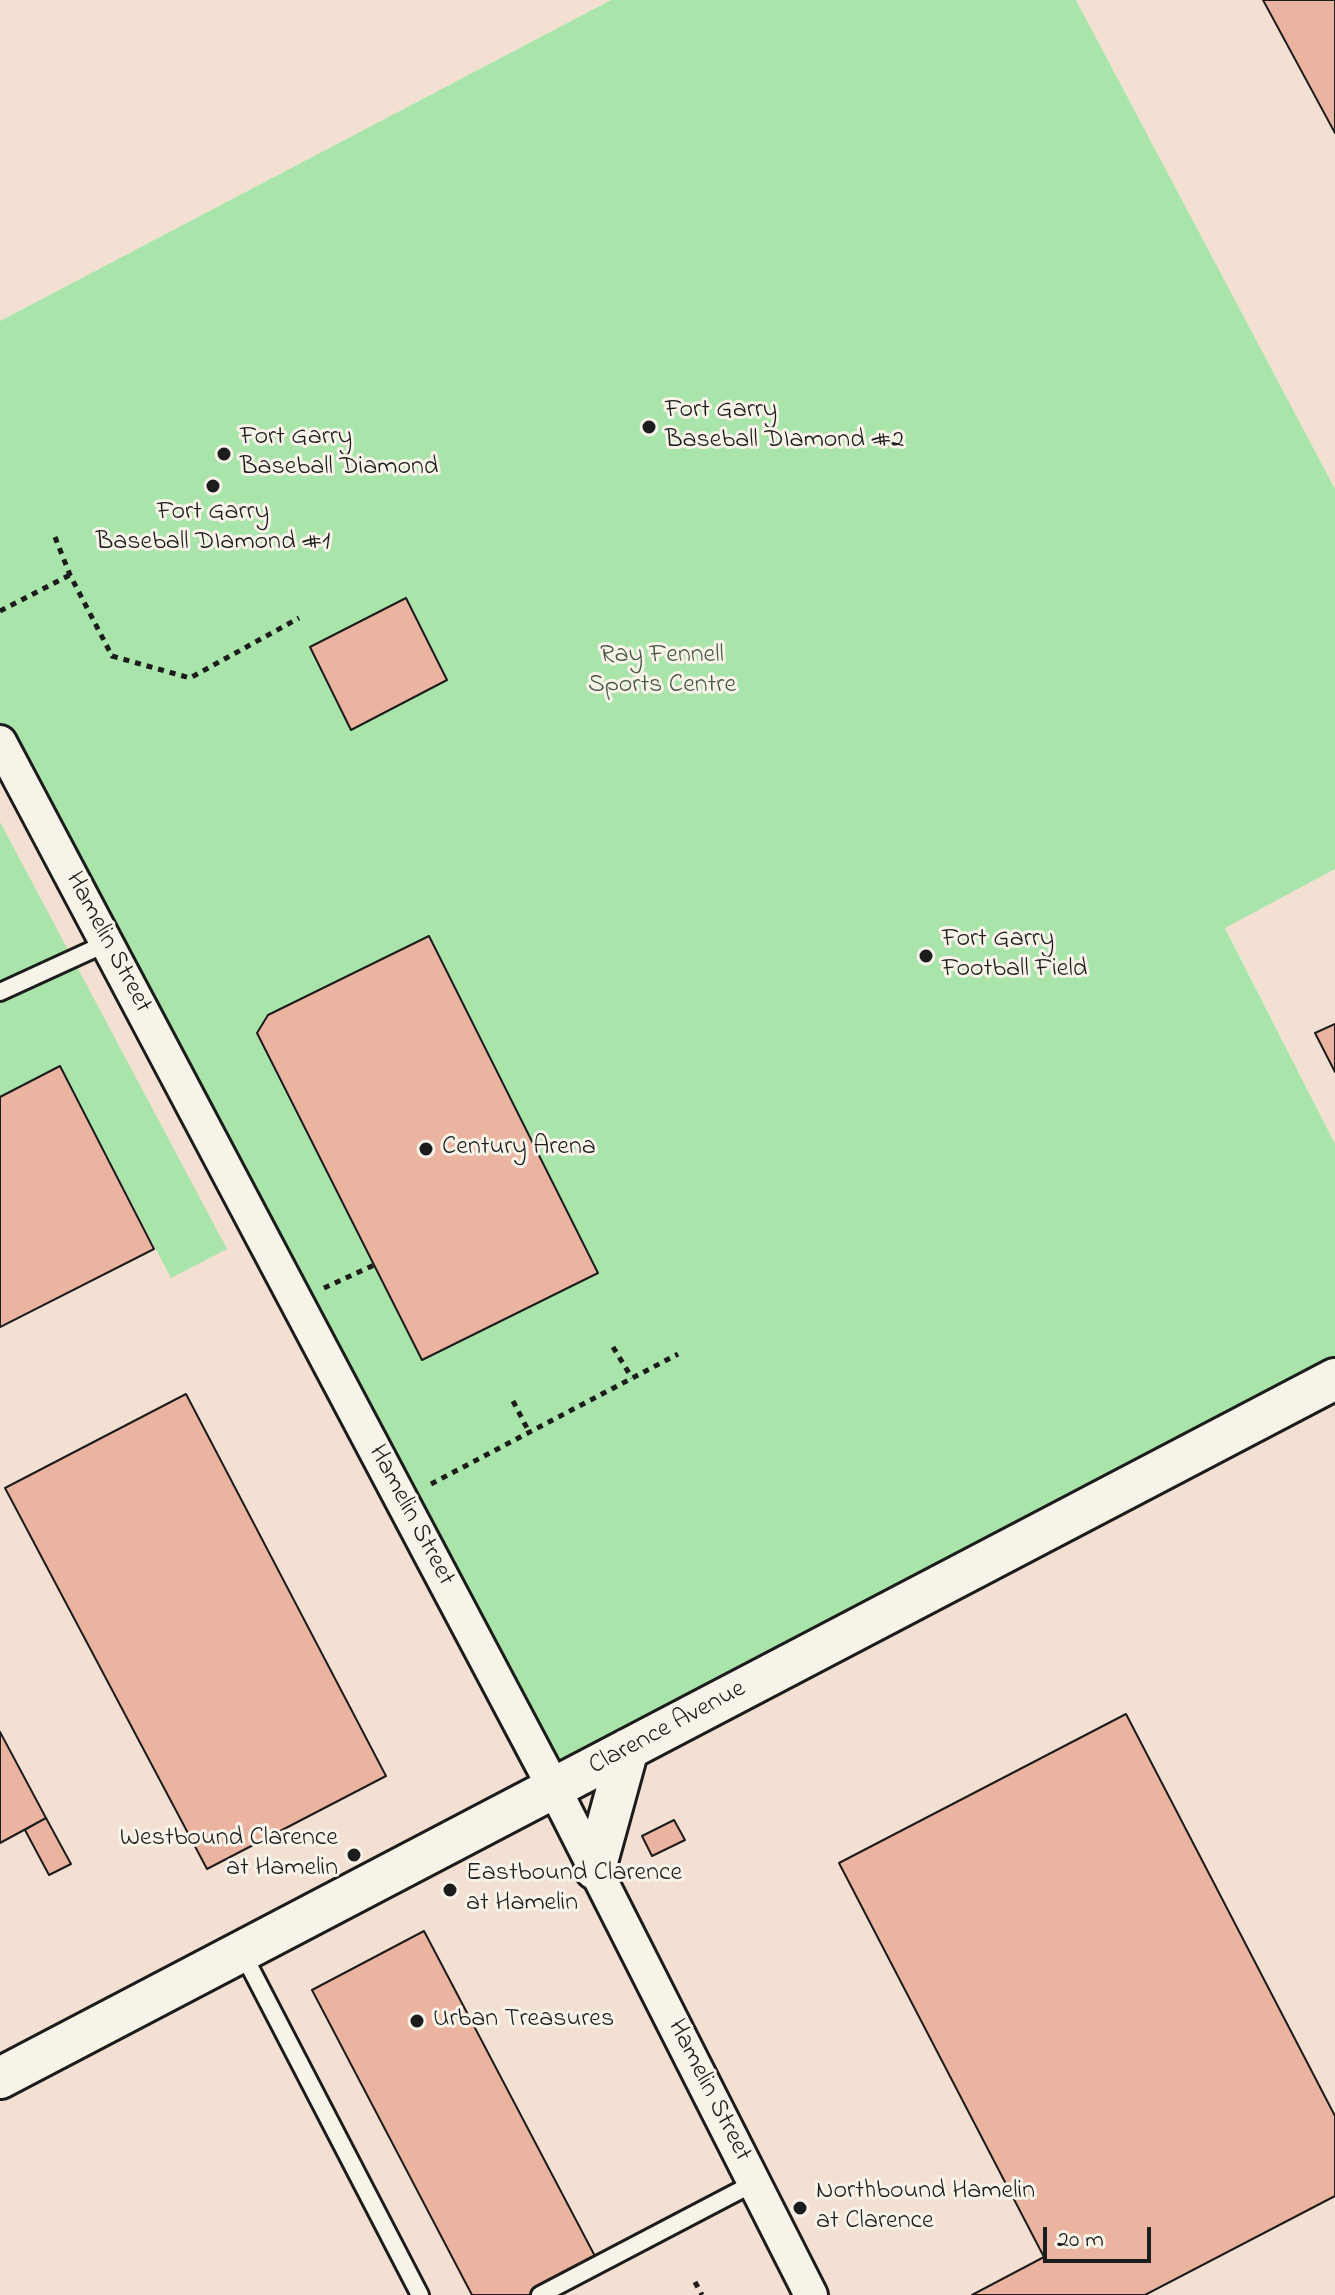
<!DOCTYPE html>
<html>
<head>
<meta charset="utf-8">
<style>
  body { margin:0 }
  #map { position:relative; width:1335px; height:2295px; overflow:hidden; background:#f7f3e8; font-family:"Indie Flower",sans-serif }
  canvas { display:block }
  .scale { position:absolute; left:1043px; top:2227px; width:108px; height:36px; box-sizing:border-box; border:4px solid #1c1c1c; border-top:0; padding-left:10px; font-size:24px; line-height:28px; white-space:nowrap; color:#1c1c1c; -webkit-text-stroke:6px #f7f3e8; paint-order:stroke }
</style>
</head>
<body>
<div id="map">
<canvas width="1335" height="2295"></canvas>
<div class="scale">20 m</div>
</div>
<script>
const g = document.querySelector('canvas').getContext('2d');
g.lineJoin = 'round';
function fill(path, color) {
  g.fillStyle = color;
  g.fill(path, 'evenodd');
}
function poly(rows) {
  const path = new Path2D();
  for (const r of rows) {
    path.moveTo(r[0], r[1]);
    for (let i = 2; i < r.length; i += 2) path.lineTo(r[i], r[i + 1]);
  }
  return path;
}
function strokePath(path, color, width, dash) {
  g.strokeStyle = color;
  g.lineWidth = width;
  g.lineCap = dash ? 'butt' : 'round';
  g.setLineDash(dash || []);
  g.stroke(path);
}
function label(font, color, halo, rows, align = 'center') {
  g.font = font + ' "Indie Flower",sans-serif';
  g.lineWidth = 6;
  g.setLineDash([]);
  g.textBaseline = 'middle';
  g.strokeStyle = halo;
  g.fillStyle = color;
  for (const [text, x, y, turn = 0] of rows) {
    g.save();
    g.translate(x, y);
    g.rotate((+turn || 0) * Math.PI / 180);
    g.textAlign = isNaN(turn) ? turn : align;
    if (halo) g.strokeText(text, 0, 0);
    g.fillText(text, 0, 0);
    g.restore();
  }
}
fill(poly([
  [0,0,611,0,0,321],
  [1076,0,1335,0,1335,489,1250,329],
  [0,742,1335,1379,1335,2295,0,2295],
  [1335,869,1335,1144,1225,927]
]), '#f3e0d2');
fill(poly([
  [611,0,1076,0,1335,489,1335,869,1225,928,1335,1144,1335,1379,554,1788,0,742,0,321],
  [0,822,227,1249,171,1278,60,1066,0,1097]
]), '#a9e4aa');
const building = poly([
  [1263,0,1335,0,1335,133,1263,0],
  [406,598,447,680,351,730,310,647,406,598],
  [429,936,598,1273,422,1360,257,1033,268,1015,429,936],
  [1335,1024,1335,1072,1315,1033,1335,1024],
  [60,1066,154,1249,0,1327,0,1097,60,1066],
  [186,1394,386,1776,207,1869,5,1488,186,1394],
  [1126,1714,1335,2116,1335,2196,1145,2295,972,2295,1044,2257,839,1863,1126,1714],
  [0,1732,46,1818,0,1843,0,1732],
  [46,1818,71,1864,49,1875,25,1830,46,1818],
  [674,1820,685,1840,652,1856,642,1836,674,1820],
  [424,1931,597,2260,532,2295,472,2295,312,1990,424,1931]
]);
fill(building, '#ebb4a0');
strokePath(building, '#1c1c1c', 2);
const service = poly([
  [0,992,107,943],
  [242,1952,420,2295],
  [540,2295,754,2183]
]);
const minor = poly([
  [0,742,554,1788,811,2295]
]);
const tertiary = poly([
  [595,1869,628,1749],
  [0,2078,1335,1379]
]);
strokePath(service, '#1c1c1c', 22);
strokePath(minor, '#1c1c1c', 38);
strokePath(tertiary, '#1c1c1c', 46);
strokePath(poly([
  [55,537,70,575,112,656,190,678,299,618],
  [0,611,70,575],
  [324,1288,374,1265],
  [613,1347,632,1378],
  [513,1401,529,1432],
  [431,1484,678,1354],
  [695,2282,702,2295]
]), '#1c1c1c', 5, [6, 6]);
strokePath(service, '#f7f3e8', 16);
strokePath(minor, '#f7f3e8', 32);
strokePath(tertiary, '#f7f3e8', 40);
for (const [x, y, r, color] of [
  [649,427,8,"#1c1c1c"],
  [224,454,8,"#1c1c1c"],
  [213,486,8,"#1c1c1c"],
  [926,956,8,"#1c1c1c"],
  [426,1149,8,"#1c1c1c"],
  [354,1855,8,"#1c1c1c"],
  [450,1890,8,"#1c1c1c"],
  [417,2021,8,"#1c1c1c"],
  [800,2208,8,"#1c1c1c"]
]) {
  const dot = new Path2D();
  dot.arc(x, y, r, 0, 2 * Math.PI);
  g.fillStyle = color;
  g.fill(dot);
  strokePath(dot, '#f7f3e8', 3);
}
label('26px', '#1c1c1c', '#f7f3e8', [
  ["Fort Garry",665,412],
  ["Baseball DIamond #2",665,442],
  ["Fort Garry",240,439],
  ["Baseball Diamond",240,469],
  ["Fort Garry",213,514,"center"],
  ["Baseball DIamond #1",213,544,"center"],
  ["Fort Garry",942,941],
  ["Football Field",942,971],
  ["Century Arena",442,1149],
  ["Westbound Clarence",338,1840,"right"],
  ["at Hamelin",338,1870,"right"],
  ["Eastbound Clarence",466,1875],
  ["at Hamelin",466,1905],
  ["Urban Treasures",433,2021],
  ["Northbound Hamelin",816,2193],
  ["at Clarence",816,2223]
], 'left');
label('26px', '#465847', '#f7f3e8', [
  ["Ray Fennell",662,657],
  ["Sports Centre",662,687]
]);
label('26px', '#1c1c1c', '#f7f3e8', [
  ["Hamelin Street",107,943,62],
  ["Hamelin Street",410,1516,62],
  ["Clarence Avenue",668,1729,-28],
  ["Hamelin Street",708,2091,63]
]);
</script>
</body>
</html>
